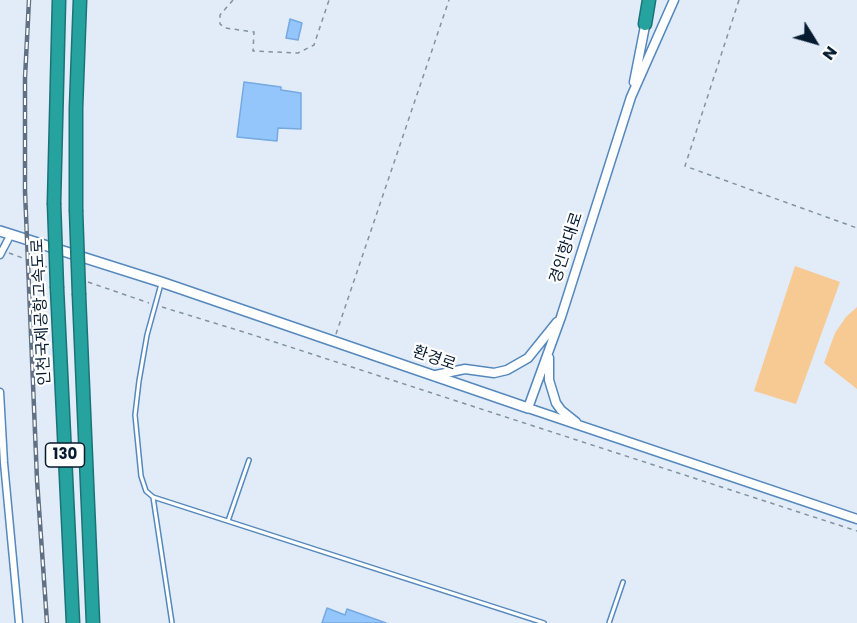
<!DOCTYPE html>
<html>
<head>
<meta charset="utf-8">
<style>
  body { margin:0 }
  #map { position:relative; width:857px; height:623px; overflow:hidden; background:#e1ecf8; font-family:Poppins,sans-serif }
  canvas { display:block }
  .north { position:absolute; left:785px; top:12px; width:60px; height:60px; -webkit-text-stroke:4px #fff; paint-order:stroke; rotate:127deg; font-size:16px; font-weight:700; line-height:24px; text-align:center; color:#061b30 }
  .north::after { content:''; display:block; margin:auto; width:21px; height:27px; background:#061b30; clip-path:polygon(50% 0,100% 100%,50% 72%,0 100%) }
</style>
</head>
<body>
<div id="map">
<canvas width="857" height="623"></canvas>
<div class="north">N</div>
</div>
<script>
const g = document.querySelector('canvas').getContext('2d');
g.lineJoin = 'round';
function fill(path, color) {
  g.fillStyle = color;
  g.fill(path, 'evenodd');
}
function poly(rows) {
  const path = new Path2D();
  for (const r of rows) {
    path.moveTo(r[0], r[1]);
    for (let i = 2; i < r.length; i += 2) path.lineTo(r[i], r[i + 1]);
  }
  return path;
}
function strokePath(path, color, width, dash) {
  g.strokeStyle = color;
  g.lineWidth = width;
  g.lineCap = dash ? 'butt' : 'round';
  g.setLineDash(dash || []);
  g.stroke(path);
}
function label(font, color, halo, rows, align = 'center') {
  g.font = font + ' Poppins,"Noto Sans KR",sans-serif';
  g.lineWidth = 4.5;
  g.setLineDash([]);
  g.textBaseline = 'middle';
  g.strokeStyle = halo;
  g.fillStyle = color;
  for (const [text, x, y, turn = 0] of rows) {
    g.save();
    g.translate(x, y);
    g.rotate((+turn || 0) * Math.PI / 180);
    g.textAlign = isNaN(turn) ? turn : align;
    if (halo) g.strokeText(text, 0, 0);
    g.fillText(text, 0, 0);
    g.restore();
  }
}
fill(poly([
  [795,266,840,282,796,404,754,391],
  [857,307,857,389,824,363,835,333,846,317]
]), '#f7c993');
const building = poly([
  [290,19,302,23,298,40,286,38,290,19],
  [244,82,281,87,281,90,301,93,301,129,278,128,277,141,237,137,244,82],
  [327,608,345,615,347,609,386,623,322,623,327,608]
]);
fill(building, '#94c6fb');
strokePath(building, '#75a9e1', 1.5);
const service = poly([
  [161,284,147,335,139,381,135,415,141,476,146,491,153,497,544,623],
  [153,497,172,623],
  [228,521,249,460],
  [609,623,623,582]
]);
const minor = poly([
  [0,255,11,234],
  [0,392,4,463,19,623]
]);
const tertiary = poly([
  [674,0,631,97,561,317,528,408,857,519],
  [634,82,646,21],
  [549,358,549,380,556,403,561,410,576,422],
  [436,375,465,369,494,373,507,370,528,358,557,322]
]);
const secondary = poly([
  [0,231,161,282,528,408]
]);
const motorway = poly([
  [645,24,649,0],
  [54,203,59,0],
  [76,210,76,108,80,0],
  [57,288,73,623],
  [79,295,93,623]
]);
strokePath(service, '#5588bd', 6);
strokePath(minor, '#5588bd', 9);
strokePath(tertiary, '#5588bd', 11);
strokePath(secondary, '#5588bd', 12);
strokePath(motorway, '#1b7378', 15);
strokePath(poly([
  [233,0,220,15,220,24,225,28,254,32,253,51,298,53,314,45,329,0],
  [739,0,685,166,857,228],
  [9,253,47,267],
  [88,282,149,303],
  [162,307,247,333,857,531],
  [336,334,449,0]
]), '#8292a1', 1.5, [4.5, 4.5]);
strokePath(service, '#fff', 3);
strokePath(minor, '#fff', 6);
strokePath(tertiary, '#fff', 8);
strokePath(secondary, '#fff', 9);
strokePath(motorway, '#26a39e', 12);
const rail = poly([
  [29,0,25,78,25,191,37,480,47,623]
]);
strokePath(rail, '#617183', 4.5);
strokePath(rail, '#fff', 2, [7]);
const motorwayBridge = poly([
  [54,203,57,288],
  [76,210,79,295]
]);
strokePath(motorwayBridge, '#1b7378', 15, []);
strokePath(motorwayBridge, '#26a39e', 12);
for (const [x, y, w] of [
  [65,455,39]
]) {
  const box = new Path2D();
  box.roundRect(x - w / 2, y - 12, w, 24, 4.5);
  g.fillStyle = '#fff';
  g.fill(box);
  strokePath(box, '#061b30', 1.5);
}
label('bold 15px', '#061b30', null, [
  ["130",65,455]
]);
label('16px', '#061b30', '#fff', [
  ["경인항대로",567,248,-72],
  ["인천국제공항고속도로",42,312,-93],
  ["환경로",434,359,19]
]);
</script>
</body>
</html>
